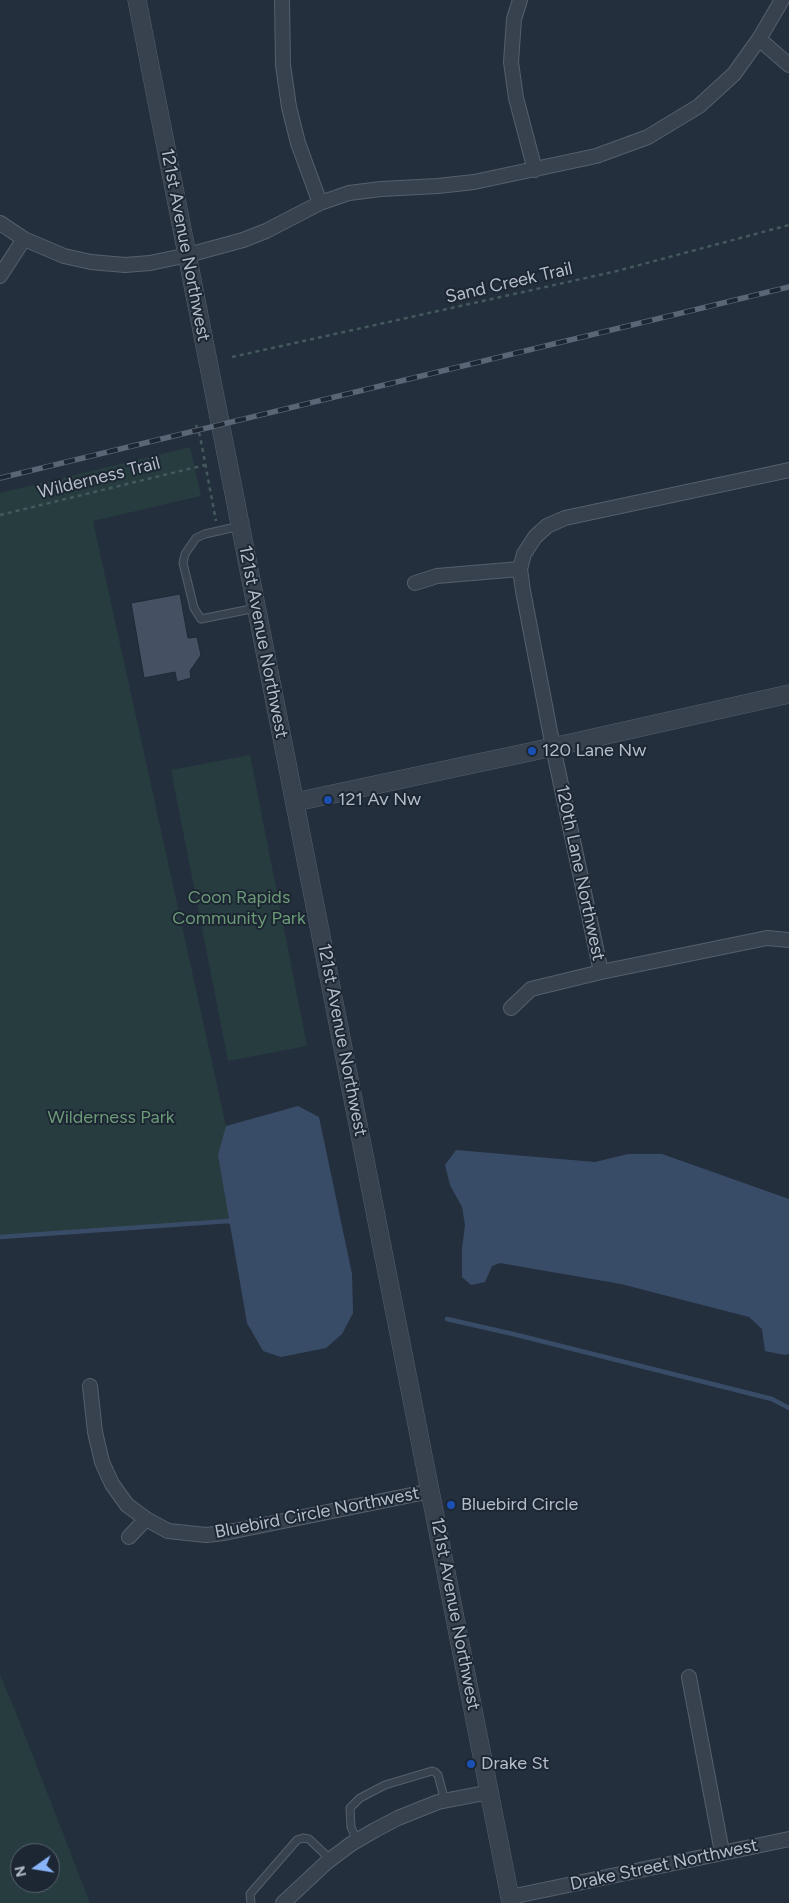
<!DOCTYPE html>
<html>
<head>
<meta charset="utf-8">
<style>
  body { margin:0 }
  #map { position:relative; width:789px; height:1903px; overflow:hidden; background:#242f3e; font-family:Figtree,sans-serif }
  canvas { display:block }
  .north { position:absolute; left:10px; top:1843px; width:50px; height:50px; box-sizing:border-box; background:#1d2633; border:1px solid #59626f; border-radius:50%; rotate:257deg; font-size:14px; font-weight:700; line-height:20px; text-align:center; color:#b4bcc9 }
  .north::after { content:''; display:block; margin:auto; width:18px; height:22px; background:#8ab4f8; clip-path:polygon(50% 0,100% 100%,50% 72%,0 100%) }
</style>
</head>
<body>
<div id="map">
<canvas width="789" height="1903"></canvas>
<div class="north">N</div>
</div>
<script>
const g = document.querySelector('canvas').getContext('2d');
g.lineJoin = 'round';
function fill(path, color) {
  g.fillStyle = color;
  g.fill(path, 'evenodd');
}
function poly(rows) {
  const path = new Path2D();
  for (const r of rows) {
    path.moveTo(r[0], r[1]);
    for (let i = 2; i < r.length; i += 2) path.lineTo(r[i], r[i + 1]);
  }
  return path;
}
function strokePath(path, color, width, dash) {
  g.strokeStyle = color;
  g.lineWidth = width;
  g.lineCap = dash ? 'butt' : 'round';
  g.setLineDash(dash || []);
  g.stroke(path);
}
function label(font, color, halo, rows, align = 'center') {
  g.font = font + ' Figtree,sans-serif';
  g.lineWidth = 4;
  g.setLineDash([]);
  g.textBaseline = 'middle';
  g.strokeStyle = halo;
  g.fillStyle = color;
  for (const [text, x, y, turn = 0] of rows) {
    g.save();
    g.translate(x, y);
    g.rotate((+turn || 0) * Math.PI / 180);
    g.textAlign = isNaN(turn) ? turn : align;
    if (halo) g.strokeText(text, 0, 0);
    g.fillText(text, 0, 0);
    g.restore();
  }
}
fill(poly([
  [190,447,201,496,93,521,226,1126,229,1221,0,1237,0,493],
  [250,755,307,1046,228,1061,171,770],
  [0,1675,15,1710,90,1903,0,1903],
  [20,1853,50,1853,50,1883,20,1883]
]), '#263c3f');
fill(poly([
  [298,1106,319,1117,352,1274,353,1313,342,1334,326,1348,281,1357,263,1351,247,1323,218,1155,226,1126],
  [456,1150,595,1162,628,1154,662,1154,789,1199,789,1354,785,1355,765,1351,762,1329,749,1317,621,1284,500,1263,492,1266,485,1282,471,1285,462,1277,462,1249,465,1225,462,1207,450,1185,445,1165]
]), '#394c67');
strokePath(poly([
  [0,1237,229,1221,233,1223],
  [447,1319,513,1334,772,1399,789,1408]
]), '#394c67', 4.5);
const building = poly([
  [180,594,188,638,197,637,201,655,190,671,191,678,177,682,175,672,144,678,131,603,180,594]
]);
fill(building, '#455162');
strokePath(building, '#1f2835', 1);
const service = poly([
  [240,526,205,534,196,538,185,554,183,563,194,608,201,619,256,608],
  [357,1841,351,1827,350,1808,360,1798,385,1785,432,1771,435,1772,438,1775,445,1801],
  [251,1903,250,1894,297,1840,303,1838,309,1839,330,1859]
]);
const minor = poly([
  [282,0,283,65,289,107,298,143,320,203],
  [520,0,514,19,511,62,516,98,535,170],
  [759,39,789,65],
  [0,223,24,239,64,256,91,262,125,265,150,263,188,255,243,240,266,231,320,203,349,193,381,189,438,186,474,182,596,156,648,137,699,106,734,74,759,39,782,0],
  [0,276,24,239],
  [415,583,437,576,520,569],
  [601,972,553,747,523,591,520,569,524,554,535,537,547,526,565,518,789,470],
  [511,1008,531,989,601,972,767,938,789,940],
  [90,1386,95,1432,102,1462,112,1484,127,1505,146,1519,168,1531,206,1535,224,1533,431,1491],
  [129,1537,146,1519],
  [689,1677,722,1852],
  [510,1897,789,1839],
  [283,1903,327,1862,351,1844,375,1830,398,1818,438,1802,490,1792]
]);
const tertiary = poly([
  [137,0,511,1903],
  [295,802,553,747,789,694]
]);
strokePath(service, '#565f6c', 9);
strokePath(minor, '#565f6c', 16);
strokePath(tertiary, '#565f6c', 19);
strokePath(poly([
  [232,357,617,271,789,225],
  [196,425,200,436,216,521],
  [0,515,205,465]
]), '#44595c', 2.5, [4, 4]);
strokePath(service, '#38414e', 7);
strokePath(minor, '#38414e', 14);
strokePath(tertiary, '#38414e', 18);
const rail = poly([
  [0,478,789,287]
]);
strokePath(rail, '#5a6575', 5.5);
strokePath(rail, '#1d2633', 4, [11]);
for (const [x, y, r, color] of [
  [532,751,5,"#1a4fb4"],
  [328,800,5,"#1a4fb4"],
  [451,1505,5,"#1a4fb4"],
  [471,1764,5,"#1a4fb4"]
]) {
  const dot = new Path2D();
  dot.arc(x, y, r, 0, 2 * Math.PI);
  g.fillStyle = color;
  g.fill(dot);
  strokePath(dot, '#1d2633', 2);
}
label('18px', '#b4bcc9', '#1d2633', [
  ["121st Avenue Northwest",185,245,79],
  ["Sand Creek Trail",509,283,-13],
  ["Wilderness Trail",99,478,-14],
  ["121st Avenue Northwest",263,642,79],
  ["120th Lane Northwest",580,873,78],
  ["121st Avenue Northwest",342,1040,79],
  ["Bluebird Circle Northwest",317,1513,-11],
  ["121st Avenue Northwest",455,1614,79],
  ["Drake Street Northwest",664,1865,-12]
]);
label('18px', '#b4bcc9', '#1d2633', [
  ["120 Lane Nw",542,751],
  ["121 Av Nw",338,800],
  ["Bluebird Circle",461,1505],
  ["Drake St",481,1764]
], 'left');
label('18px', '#6b9a76', '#1d2633', [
  ["Coon Rapids",239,898],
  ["Community Park",239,919],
  ["Wilderness Park",111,1118]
]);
</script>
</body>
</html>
